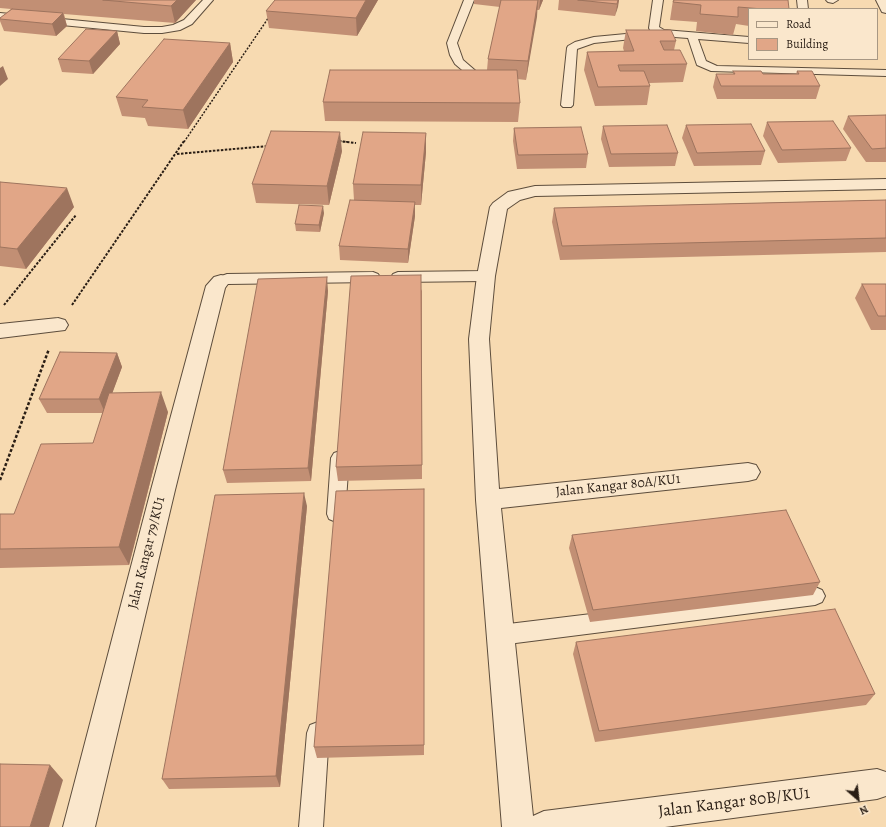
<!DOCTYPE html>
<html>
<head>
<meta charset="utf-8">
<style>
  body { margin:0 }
  #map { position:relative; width:886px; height:827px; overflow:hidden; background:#f7dab1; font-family:Alegreya,serif }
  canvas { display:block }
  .legend { position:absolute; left:748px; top:8px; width:130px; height:52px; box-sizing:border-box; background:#fae7cc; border:1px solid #a79783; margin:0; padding:5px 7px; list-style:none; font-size:12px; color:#2a1e15 }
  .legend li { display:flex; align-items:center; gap:8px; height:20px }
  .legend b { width:20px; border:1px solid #a79783 }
  .north { position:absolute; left:838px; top:779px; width:40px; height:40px; -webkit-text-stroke:3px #fae7cc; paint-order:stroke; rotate:152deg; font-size:11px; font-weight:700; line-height:16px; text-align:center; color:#2a1e15 }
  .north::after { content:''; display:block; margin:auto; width:14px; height:18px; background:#2a1e15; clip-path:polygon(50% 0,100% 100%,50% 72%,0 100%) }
</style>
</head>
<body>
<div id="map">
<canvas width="886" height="827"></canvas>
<ul class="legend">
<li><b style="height:5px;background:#fae7cc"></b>Road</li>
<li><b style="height:11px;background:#e1a687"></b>Building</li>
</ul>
<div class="north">N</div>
</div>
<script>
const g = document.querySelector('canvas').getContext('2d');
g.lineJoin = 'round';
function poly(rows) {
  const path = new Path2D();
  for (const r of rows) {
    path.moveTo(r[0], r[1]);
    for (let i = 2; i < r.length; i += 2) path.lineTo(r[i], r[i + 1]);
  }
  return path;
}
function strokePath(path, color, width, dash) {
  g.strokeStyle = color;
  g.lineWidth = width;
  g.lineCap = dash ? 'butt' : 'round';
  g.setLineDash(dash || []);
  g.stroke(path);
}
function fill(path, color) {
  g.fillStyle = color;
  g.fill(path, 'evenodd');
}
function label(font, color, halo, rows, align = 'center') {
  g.font = font + ' Alegreya,serif';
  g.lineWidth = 3.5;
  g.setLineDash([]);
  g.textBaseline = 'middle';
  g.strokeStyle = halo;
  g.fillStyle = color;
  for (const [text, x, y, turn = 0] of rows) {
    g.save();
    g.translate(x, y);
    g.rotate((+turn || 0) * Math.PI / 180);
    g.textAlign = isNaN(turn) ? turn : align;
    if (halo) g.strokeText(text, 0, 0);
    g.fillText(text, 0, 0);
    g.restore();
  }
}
const service = poly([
  [203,0,213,0,192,24,180,30,162,33,144,33,0,19,0,13,144,27,162,27,173,25,184,20,203,0],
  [464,0,474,0,457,43,463,60,485,79,479,82,475,81,455,64,450,55,447,43,464,0],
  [653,0,663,0,659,27,664,30,749,37,749,43,698,39,706,61,717,66,886,70,886,76,711,71,697,65,688,38,661,36,650,30,649,28,653,0],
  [797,0,807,0,808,9,798,9,797,0],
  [826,0,838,0,833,3,828,2,826,0],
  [647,32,651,33,652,35,651,37,594,43,577,49,573,105,571,107,563,107,561,105,567,48,568,46,575,42,594,37,647,32],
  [486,271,491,273,493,276,491,279,486,281,398,282,393,280,391,277,393,274,398,272,486,271],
  [373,272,378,274,380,277,378,280,373,282,228,284,221,286,216,284,214,281,216,278,227,274,373,272],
  [340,451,346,453,349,458,345,514,343,519,336,522,329,519,327,514,331,458,334,453,340,451],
  [815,587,822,590,825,596,822,602,815,605,500,645,493,642,490,635,493,628,500,625,815,587],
  [318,722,326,725,329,733,323,827,299,827,307,733,310,725,318,722]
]);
const minor = poly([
  [876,0,886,0,886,13,882,12,876,0],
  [886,179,886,189,535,196,520,200,507,209,495,276,489,339,499,489,748,463,756,465,760,472,756,479,748,481,501,508,533,816,544,811,877,769,886,772,886,796,877,799,665,827,502,827,476,500,469,339,477,276,490,207,493,203,508,192,535,186,886,179],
  [221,275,228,277,230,281,225,288,175,490,95,827,63,827,151,490,206,286,214,277,221,275],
  [58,318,65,320,68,325,65,330,0,338,0,324,58,318]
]);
strokePath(service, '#5d4d3c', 2);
strokePath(minor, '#5d4d3c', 2);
strokePath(poly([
  [339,141,347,142],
  [184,142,269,17]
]), '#2a1e15', 1.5, [2, 1.5]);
strokePath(poly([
  [339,141,356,143],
  [177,154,268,146],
  [4,305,76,215],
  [72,305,184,141]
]), '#2a1e15', 2, [2.5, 1.5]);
strokePath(poly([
  [0,480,49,349]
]), '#2a1e15', 2.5, [3, 2]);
fill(service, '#fae7cc');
fill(minor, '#fae7cc');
fill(poly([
  [0,0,196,0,175,23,64,14,67,26,56,36,4,31,0,21,0,18,11,9,0,8],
  [275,0,378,0,357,36,269,28,266,11],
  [474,0,543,0,539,10,537,10,526,80,517,79,520,103,518,122,325,121,323,102,487,70,488,59,500,7,474,4],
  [559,0,619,0,615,16,558,10],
  [673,0,789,9,749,9,749,26,736,24,733,35,696,31,697,22,670,20],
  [626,30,676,41,674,50,687,64,683,82,649,83,650,86,647,105,595,106,584,70,587,52,624,51,623,48],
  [117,31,120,44,93,74,62,72,58,59],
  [230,43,233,62,188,129,148,126,145,118,122,116,116,97],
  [733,71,763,74,796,74,797,71,820,86,816,99,717,99,713,87,716,74,733,74],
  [886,115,886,162,866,162,843,129,848,116],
  [767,122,851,148,846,161,778,163,763,136],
  [686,125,765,151,761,165,694,166,682,138],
  [603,126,678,153,675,166,609,167,601,139],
  [514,128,588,154,586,168,517,169,513,141],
  [426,133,426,152,421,205,415,205,415,216,408,263,340,260,339,246,354,200,353,184],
  [342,151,329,205,256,203,252,184],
  [0,182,74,207,26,269,0,266],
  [886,200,886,252,560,260,552,222,554,208],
  [324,213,320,232,296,231,295,224],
  [862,284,886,284,886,330,871,330,855,298],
  [422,289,422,479,338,481,336,467],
  [328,291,311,481,227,483,223,470],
  [117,353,122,367,112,393,168,412,129,565,0,568,0,514,14,514,93,443,103,413,47,413,39,399],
  [424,503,424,755,317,758,314,747],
  [307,506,280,787,169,789,162,779],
  [572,535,820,582,813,595,590,622,569,548],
  [576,642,875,694,866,705,595,742,573,654]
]), '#c28f74');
fill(poly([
  [177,0,196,0,175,23,171,6],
  [366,0,378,0,357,36,356,18],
  [538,0,537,17,526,80,528,61],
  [540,0,543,0,539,10],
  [618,0,619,0,618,7,615,16],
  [63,13,67,26,56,36,52,24],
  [117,31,120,44,93,74,89,61],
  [230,43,233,62,188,129,183,110],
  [3,66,8,79,0,86,0,68],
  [340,132,342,151,329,205,327,186],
  [426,133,426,152,421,205,421,185],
  [67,188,74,207,26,269,17,249],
  [415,202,415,216,408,263,408,249],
  [323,206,324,213,320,232,319,225],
  [327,277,328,291,311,481,308,468],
  [117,353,122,367,105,413,99,399],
  [161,392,168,412,129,565,119,547],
  [304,493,307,506,280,787,276,776],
  [50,765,63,780,49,827,30,827]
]), '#9e745e');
const building = poly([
  [103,0,177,0,171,6,103,0],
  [275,0,366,0,356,18,266,11,275,0],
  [501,0,538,0,528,61,488,59,501,0],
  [578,0,618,0,617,4,578,0],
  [674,0,788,0,789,9,763,9,738,7,738,17,700,14,701,5,673,2,674,0],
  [12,9,63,13,52,24,0,19,0,18,12,9],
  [86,29,117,31,89,61,58,59,86,29],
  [626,30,671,30,676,41,660,41,664,50,680,50,687,64,618,65,620,71,644,71,650,86,598,87,587,52,634,51,626,30],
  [164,39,230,43,183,110,142,107,148,100,116,97,164,39],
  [330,70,517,70,520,103,323,102,330,70],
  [733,71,761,71,763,74,799,74,797,71,812,71,820,86,721,86,716,74,735,74,733,71],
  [886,115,886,148,872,149,848,116,886,115],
  [833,121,851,148,782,150,767,122,833,121],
  [751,124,765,151,697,153,686,125,751,124],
  [667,125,678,153,611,154,603,126,667,125],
  [581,127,588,154,518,155,514,128,581,127],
  [271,131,340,132,327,186,252,184,271,131],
  [363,132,426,133,421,185,353,184,363,132],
  [0,182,67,188,17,249,0,247,0,182],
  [350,200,415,202,408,249,339,246,350,200],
  [886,200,886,238,562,246,554,208,886,200],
  [299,205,323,206,319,225,295,224,299,205],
  [421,275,422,465,336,467,351,276,421,275],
  [327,277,308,468,223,470,258,279,327,277],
  [862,284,886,284,886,316,878,316,862,284],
  [60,352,117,353,99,399,39,399,60,352],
  [161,392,119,547,0,549,0,514,14,514,41,444,93,443,109,393,161,392],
  [424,489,424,745,314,747,336,491,424,489],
  [304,493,276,776,162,779,215,495,304,493],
  [786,510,820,582,593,610,572,535,786,510],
  [835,609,875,694,599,731,576,642,835,609],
  [0,764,50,765,30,827,0,827,0,764]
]);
fill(building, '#e1a687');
strokePath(building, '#9e745e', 1);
label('14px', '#2a1e15', '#fae7cc', [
  ["Jalan Kangar 80A/KU1",618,486,-6],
  ["Jalan Kangar 79/KU1",147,553,-76]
]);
label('17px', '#2a1e15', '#fae7cc', [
  ["Jalan Kangar 80B/KU1",734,803,-7]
]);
</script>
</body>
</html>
